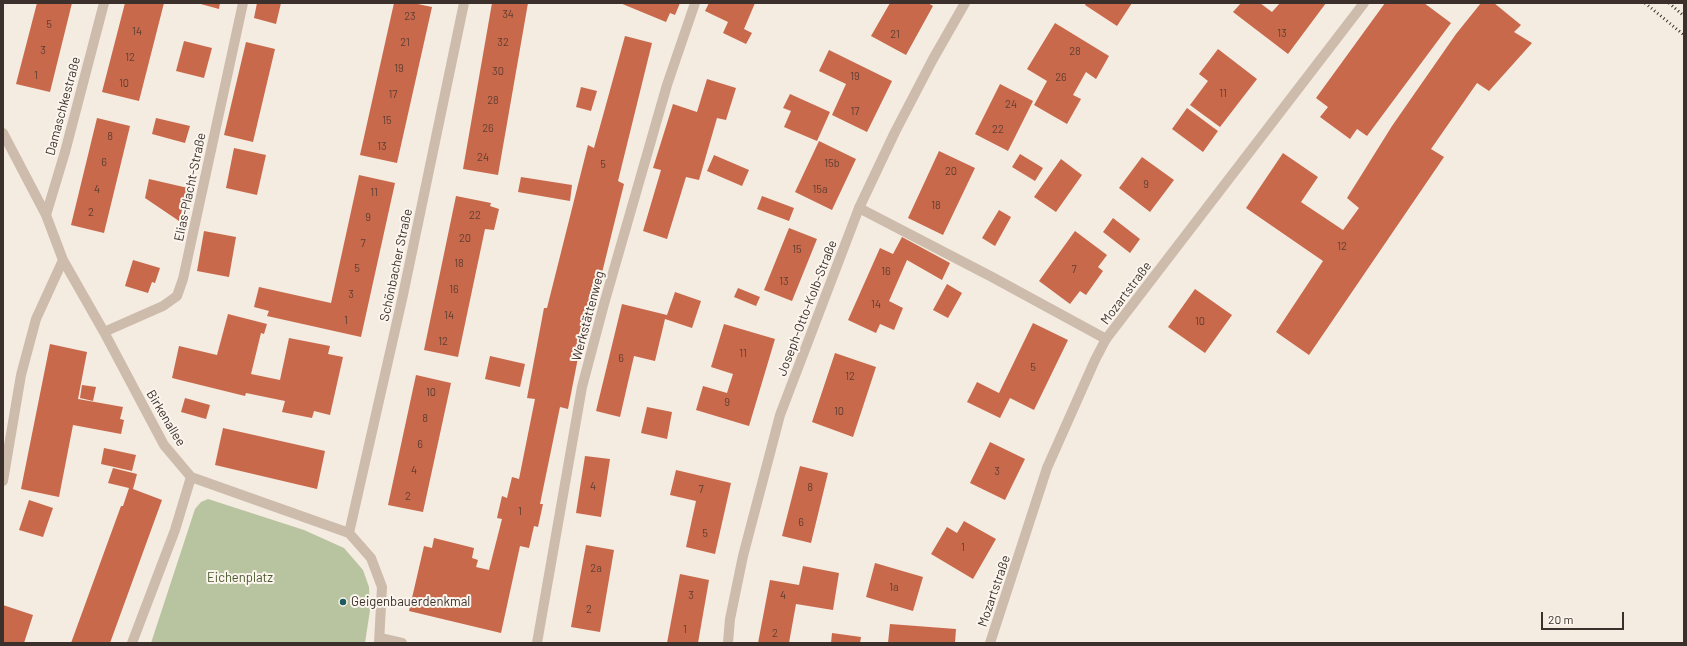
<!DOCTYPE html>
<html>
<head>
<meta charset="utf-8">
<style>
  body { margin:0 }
  #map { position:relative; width:1687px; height:646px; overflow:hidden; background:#f4ebe1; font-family:Barlow,sans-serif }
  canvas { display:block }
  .frame { position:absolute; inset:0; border:4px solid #3b302b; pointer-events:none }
  .scale { position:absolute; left:1541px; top:612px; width:83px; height:18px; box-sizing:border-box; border:2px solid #3b302b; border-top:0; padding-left:5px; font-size:12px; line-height:14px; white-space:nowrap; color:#3b302b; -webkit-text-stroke:3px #fbf5ee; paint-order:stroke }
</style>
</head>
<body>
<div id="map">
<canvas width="1687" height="646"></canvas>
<div class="frame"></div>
<div class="scale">20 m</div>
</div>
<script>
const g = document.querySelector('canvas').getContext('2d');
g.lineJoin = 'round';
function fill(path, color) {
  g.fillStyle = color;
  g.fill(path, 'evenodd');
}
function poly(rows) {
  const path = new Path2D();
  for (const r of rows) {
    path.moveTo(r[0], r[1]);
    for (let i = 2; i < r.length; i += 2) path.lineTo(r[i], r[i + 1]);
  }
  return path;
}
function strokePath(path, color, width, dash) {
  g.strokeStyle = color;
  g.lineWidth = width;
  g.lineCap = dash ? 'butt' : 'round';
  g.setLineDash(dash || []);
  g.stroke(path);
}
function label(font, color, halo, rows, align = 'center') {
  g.font = font + ' Barlow,sans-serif';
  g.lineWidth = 4;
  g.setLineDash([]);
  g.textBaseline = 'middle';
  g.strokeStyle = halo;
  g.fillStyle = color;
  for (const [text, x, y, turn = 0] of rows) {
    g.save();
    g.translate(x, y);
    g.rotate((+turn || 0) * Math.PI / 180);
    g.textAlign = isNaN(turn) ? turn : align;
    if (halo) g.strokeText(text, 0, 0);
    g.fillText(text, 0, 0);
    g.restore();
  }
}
fill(poly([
  [208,499,304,530,344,548,363,570,369,587,370,610,365,643,151,643,195,509,201,502]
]), '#b8c4a0');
fill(poly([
  [37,3,72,3,50,92,16,84],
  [125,3,164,3,139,101,102,92],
  [197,3,220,3,219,9],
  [257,3,281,3,276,24,254,18],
  [394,3,413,3,432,7,397,163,360,155],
  [492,3,528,3,498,175,463,169],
  [620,3,680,3,675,15,670,13,666,22],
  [709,3,755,3,744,29,752,33,746,44,723,33,728,22,705,11],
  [890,3,928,3,933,6,906,55,871,36],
  [1086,3,1132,3,1117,26,1085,5],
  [1241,3,1260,3,1272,12,1280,3,1326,3,1288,54,1233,12],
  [1385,3,1424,3,1451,23,1367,136,1357,129,1350,139,1320,117,1328,107,1316,98],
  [1481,3,1494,3,1521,25,1514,32,1532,43,1489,91,1477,83,1431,149,1444,157,1309,355,1276,332,1323,261,1246,208,1283,153,1318,177,1301,202,1343,230,1359,208,1347,198,1392,126,1456,34],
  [1055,23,1109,56,1096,79,1086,72,1073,95,1081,99,1067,124,1034,105,1047,81,1027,69],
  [625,36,652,43,618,181,624,184,597,293,591,291,568,409,560,407,540,504,543,504,538,527,534,526,529,548,520,546,501,633,409,611,424,546,432,548,434,538,474,548,472,558,478,560,476,567,489,570,502,519,497,518,502,496,507,498,512,477,519,479,535,399,527,398,544,308,547,308,588,145,594,148],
  [184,41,212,48,204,78,176,71],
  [246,42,275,49,253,142,224,135],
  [1218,49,1257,79,1220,127,1190,105,1208,81,1199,74],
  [829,50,892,81,867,132,832,115,846,84,819,71],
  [707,79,736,88,726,120,717,118,699,180,686,177,667,239,643,231,661,170,653,168,673,104,697,112],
  [1000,84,1033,101,1008,151,975,134],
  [581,87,597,91,591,111,576,107],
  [790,94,830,112,817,141,784,127,791,111,783,108],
  [1187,108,1218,131,1203,152,1172,129],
  [97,118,130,126,104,233,71,225],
  [156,118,190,126,185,143,152,134],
  [819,141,856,159,832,210,795,192],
  [234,148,266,155,257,195,226,188],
  [939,151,975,168,943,235,908,218],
  [1020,154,1043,168,1035,181,1012,167],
  [714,155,749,170,742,186,707,171],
  [1142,157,1174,180,1150,212,1119,188],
  [1061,159,1082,175,1056,212,1034,197],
  [359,175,395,183,361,337,267,316,269,311,254,307,259,287,331,303],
  [521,177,572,185,570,201,518,192],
  [149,179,188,188,179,221,145,198],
  [456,196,491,203,490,206,499,209,494,230,485,229,458,357,424,350],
  [762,196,794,208,789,221,757,209],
  [999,210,1011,217,995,246,982,238],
  [1113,218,1140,239,1130,253,1103,232],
  [789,228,817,239,792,301,764,290],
  [204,231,236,237,229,277,197,271],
  [1075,231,1107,255,1098,267,1103,271,1086,295,1080,291,1070,304,1039,281],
  [902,237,950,263,942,280,907,260,889,301,903,308,894,330,880,324,876,333,848,320,880,248,893,254],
  [133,260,160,268,155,283,152,282,148,293,125,286],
  [947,284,962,293,948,318,933,310],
  [738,288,760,297,756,306,734,297],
  [1195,289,1232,315,1205,353,1168,327],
  [675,292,701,301,692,328,665,319,655,361,634,356,620,417,596,411,622,304,667,315],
  [228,314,267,324,264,334,261,333,251,374,280,380,289,338,330,346,328,354,343,357,330,415,314,411,312,418,282,412,285,401,246,393,245,396,172,378,179,346,217,355],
  [1033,323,1068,340,1034,410,1010,398,1000,418,967,402,977,382,999,393],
  [724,324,775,339,749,426,696,410,703,386,727,393,733,374,711,367],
  [50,344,87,352,78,399,123,407,120,419,124,420,121,434,73,425,59,497,21,489],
  [835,353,876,367,853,437,812,422],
  [490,356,525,364,520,387,485,379],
  [416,375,451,383,423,512,388,505],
  [82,385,96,387,93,401,80,398],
  [185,398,210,405,206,419,181,412],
  [647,407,672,412,667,439,641,433],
  [223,428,325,451,317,489,215,465],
  [990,442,1025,459,1005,500,970,483],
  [104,448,136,455,132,471,101,464],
  [585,456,610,459,601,517,576,513],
  [800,466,828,473,811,543,782,536],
  [113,468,137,474,133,489,162,500,110,643,71,643,121,506,123,506,129,488,108,483],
  [676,470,731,483,715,554,686,547,696,501,670,495],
  [29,500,53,508,43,537,19,530],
  [964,521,996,539,973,579,931,554,947,527,957,533],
  [586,545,614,550,600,632,571,627],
  [875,563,923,577,913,611,866,597],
  [803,566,839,573,833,610,796,604,789,643,758,643,770,580,799,585],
  [680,574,709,580,698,643,667,643],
  [3,605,33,615,24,643,3,643],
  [890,624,956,629,955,643,888,643],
  [832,633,861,637,860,643,831,643]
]), '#c8694b');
strokePath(poly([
  [859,208,992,277,1106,339]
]), '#cdbbac', 10);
strokePath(poly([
  [3,133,46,215,63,260,104,332,164,445,191,477,349,533,371,558,382,587,379,643],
  [46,215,65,152,104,3],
  [104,332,163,306,177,296,183,279,243,3],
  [3,481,21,375,36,319,63,260],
  [349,533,403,295,464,3],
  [380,638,402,643],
  [132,643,175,530,191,477],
  [537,643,582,387,604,304,667,85,695,3],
  [728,643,730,619,743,556,780,415,859,208,895,132,933,59,965,3],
  [990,643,1047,468,1095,360,1106,339,1364,3]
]), '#cdbbac', 10);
strokePath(poly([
  [1645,3,1684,35],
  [1669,3,1684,16]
]), '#3b302b', 3, [1, 3]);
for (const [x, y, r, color] of [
  [343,602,4,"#1f5a5e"]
]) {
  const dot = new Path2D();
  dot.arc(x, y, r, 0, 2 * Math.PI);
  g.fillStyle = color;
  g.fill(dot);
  strokePath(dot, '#fbf5ee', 1.5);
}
label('11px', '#5e3e33', null, [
  ["34",508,14],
  ["23",410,16],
  ["5",49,24],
  ["14",137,31],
  ["13",1282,33],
  ["21",895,34],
  ["21",405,42],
  ["32",503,42],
  ["3",43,50],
  ["28",1075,51],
  ["12",130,57],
  ["19",399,68],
  ["30",498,71],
  ["1",36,75],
  ["19",855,76],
  ["26",1061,77],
  ["10",124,83],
  ["11",1223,93],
  ["17",393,94],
  ["28",493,100],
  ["24",1011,104],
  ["17",855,111],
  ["15",387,120],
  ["26",488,128],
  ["22",998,129],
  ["8",110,136],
  ["13",382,146],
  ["24",483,157],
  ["6",104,162],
  ["15b",832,163],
  ["5",603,164],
  ["20",951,171],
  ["9",1146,184],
  ["4",97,189],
  ["15a",820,189],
  ["11",374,192],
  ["18",936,205],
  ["2",91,212],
  ["22",475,215],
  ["9",368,217],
  ["20",465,238],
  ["7",363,243],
  ["12",1342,246],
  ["15",797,249],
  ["18",459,263],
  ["5",357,268],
  ["7",1074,269],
  ["16",886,271],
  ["13",784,281],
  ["16",454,289],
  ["3",351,294],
  ["14",876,304],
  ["14",449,315],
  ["1",346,320],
  ["10",1200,321],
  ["12",443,341],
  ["11",743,353],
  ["6",621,358],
  ["5",1033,367],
  ["12",850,376],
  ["10",431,392],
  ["9",727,402],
  ["10",839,411],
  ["8",425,418],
  ["6",420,444],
  ["4",414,470],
  ["3",997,471],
  ["4",593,486],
  ["8",810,487],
  ["7",701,489],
  ["2",408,496],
  ["1",520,511],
  ["6",801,522],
  ["5",705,533],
  ["1",963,547],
  ["2a",596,568],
  ["1a",894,587],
  ["3",691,595],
  ["4",783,595],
  ["2",589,609],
  ["1",685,629],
  ["2",775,633]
]);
label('13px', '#3b302b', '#fbf5ee', [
  ["Damaschkestraße",63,106,-75],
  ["Elias-Placht-Straße",190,187,-78],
  ["Schönbacher Straße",396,265,-78],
  ["Mozartstraße",1126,293,-53],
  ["Joseph-Otto-Kolb-Straße",807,308,-69],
  ["Werkstättenweg",588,316,-75],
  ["Birkenallee",166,418,59],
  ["Mozartstraße",994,591,-71]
]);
label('13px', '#4a5a2e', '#fbf5ee', [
  ["Eichenplatz",240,578]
]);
label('13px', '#3b302b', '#fbf5ee', [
  ["Geigenbauerdenkmal",351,602]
], 'left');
</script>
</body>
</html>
